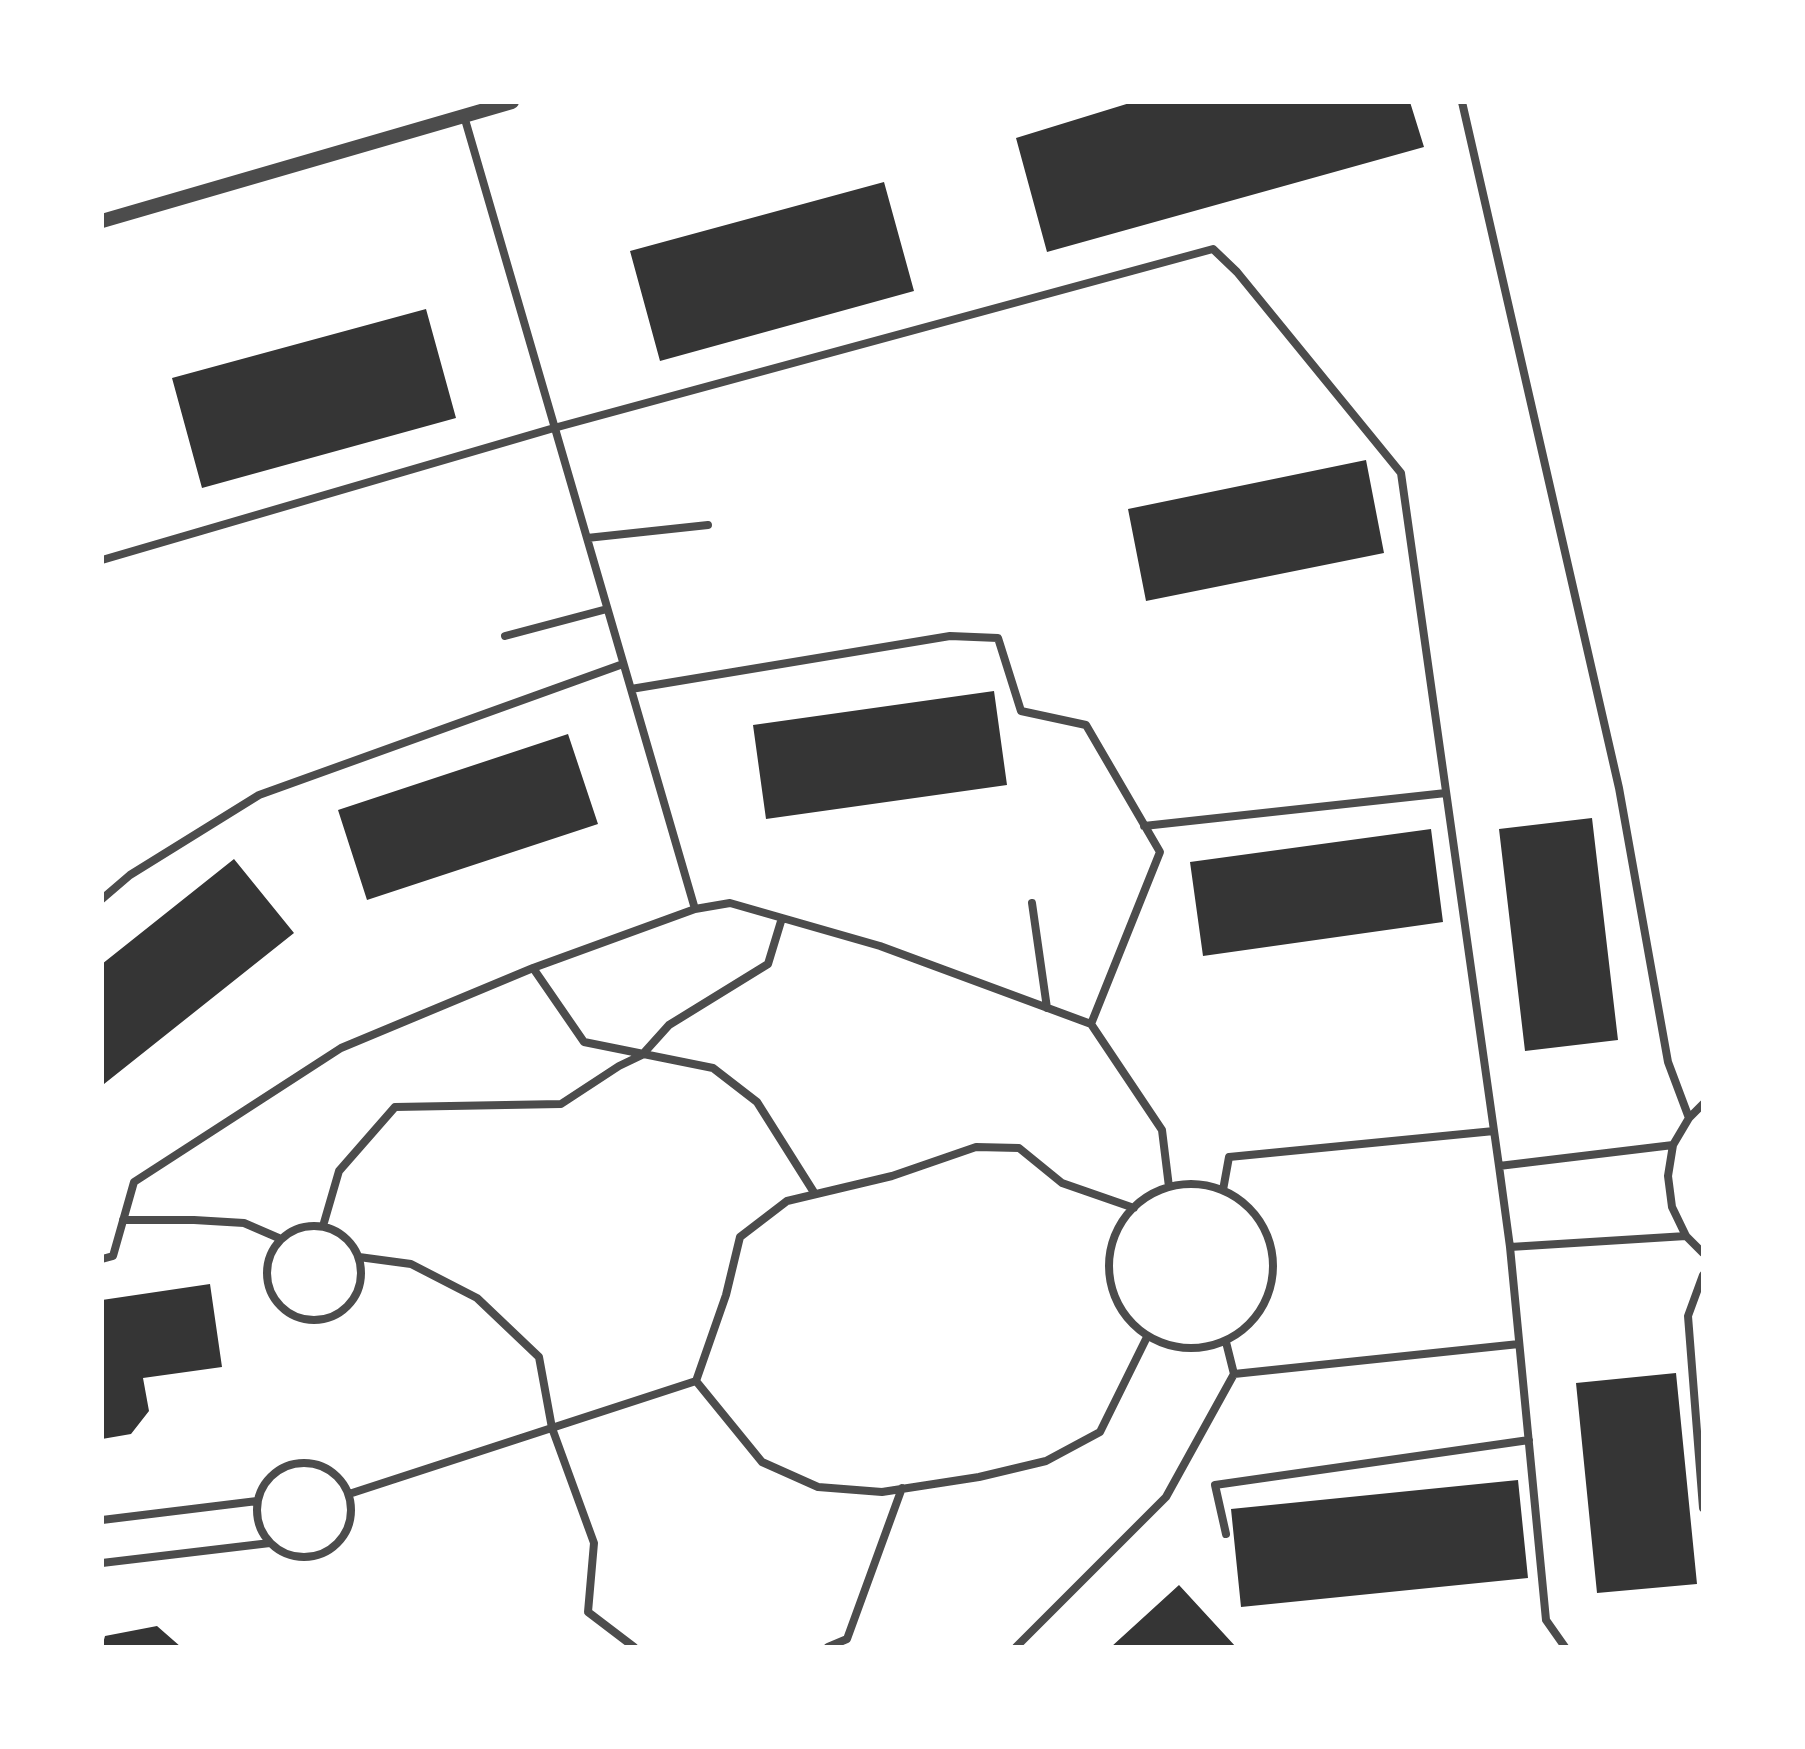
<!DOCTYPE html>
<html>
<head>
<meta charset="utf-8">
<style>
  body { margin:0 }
  #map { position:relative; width:1805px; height:1749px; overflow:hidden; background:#fff; font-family:"Varela Round",sans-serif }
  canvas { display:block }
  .frame { position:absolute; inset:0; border:104px solid #fff; pointer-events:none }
</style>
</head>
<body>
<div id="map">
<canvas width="1805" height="1749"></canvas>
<div class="frame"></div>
</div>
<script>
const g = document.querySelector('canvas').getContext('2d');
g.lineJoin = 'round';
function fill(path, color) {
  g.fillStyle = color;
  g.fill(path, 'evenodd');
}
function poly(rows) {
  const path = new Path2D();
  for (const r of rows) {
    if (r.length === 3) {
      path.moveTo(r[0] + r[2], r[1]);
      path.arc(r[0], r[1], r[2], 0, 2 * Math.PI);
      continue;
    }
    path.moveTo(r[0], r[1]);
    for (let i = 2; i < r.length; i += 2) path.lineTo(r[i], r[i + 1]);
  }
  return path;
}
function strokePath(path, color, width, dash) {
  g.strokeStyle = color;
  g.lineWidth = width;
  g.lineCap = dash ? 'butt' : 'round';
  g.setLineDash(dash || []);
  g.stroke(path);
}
fill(poly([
  [1133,102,1410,102,1424,147,1047,252,1016,138],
  [884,182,914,291,660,361,630,251],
  [426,309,456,418,202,488,172,378],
  [1366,460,1384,553,1146,601,1128,509],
  [994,691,1007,785,766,819,753,725],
  [568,734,598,824,367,900,338,810],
  [1592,818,1618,1040,1525,1051,1499,829],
  [1431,829,1443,922,1203,956,1190,862],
  [234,859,294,933,104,1084,102,964],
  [210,1284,222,1367,143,1378,149,1411,131,1434,102,1439,102,1300],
  [1676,1373,1697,1584,1597,1593,1576,1383],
  [1518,1480,1528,1578,1241,1607,1231,1509],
  [1179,1585,1236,1647,1111,1647],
  [157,1626,181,1647,102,1647,105,1636]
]), '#353535');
strokePath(poly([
  [1462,102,1619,788,1668,1062,1689,1118],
  [464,116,695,909],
  [587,538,708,525],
  [102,560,554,428,1213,249,1237,272,1401,473,1499,1166,1673,1145],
  [505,636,607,609],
  [631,689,950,636,998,638,1021,711,1086,725,1160,852,1091,1024,1162,1130,1169,1187],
  [1144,826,1446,793],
  [102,899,130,875,259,795,623,664],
  [1032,903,1047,1008],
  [533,968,584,1042,713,1068,757,1102,815,1194],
  [1703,1104,1689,1118,1673,1145,1668,1176,1672,1207,1686,1236,1703,1253],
  [1499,1166,1510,1247],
  [1191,1266,82],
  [1223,1190,1229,1157,1494,1131],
  [123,1220,194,1220,244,1223,281,1239],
  [314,1273,47],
  [323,1226,339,1171,395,1107,561,1104,619,1066,642,1055,669,1025,768,964,782,918],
  [359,1257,411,1264,477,1298,539,1357,552,1428,594,1543,588,1612,634,1647],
  [102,1259,113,1256,134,1182,341,1048,533,968,695,909,730,903,880,946,1091,1024],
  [1703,1275,1688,1316,1703,1508],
  [1234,1374,1519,1344],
  [696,1381,726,1295,740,1237,787,1201,892,1176,976,1147,1019,1148,1062,1183,1134,1208],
  [304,1510,47],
  [349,1494,696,1381,762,1462,818,1487,882,1492,979,1477,1046,1461,1100,1432,1147,1337],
  [102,1520,257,1501],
  [1226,1534,1215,1485,1529,1440],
  [102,1563,270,1543],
  [828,1647,847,1639,902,1488],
  [1016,1647,1166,1497,1234,1374,1226,1342],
  [1565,1647,1546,1620,1510,1247,1686,1236]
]), '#4c4c4c', 8);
strokePath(poly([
  [102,221,512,102]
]), '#4c4c4c', 14);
</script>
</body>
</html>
